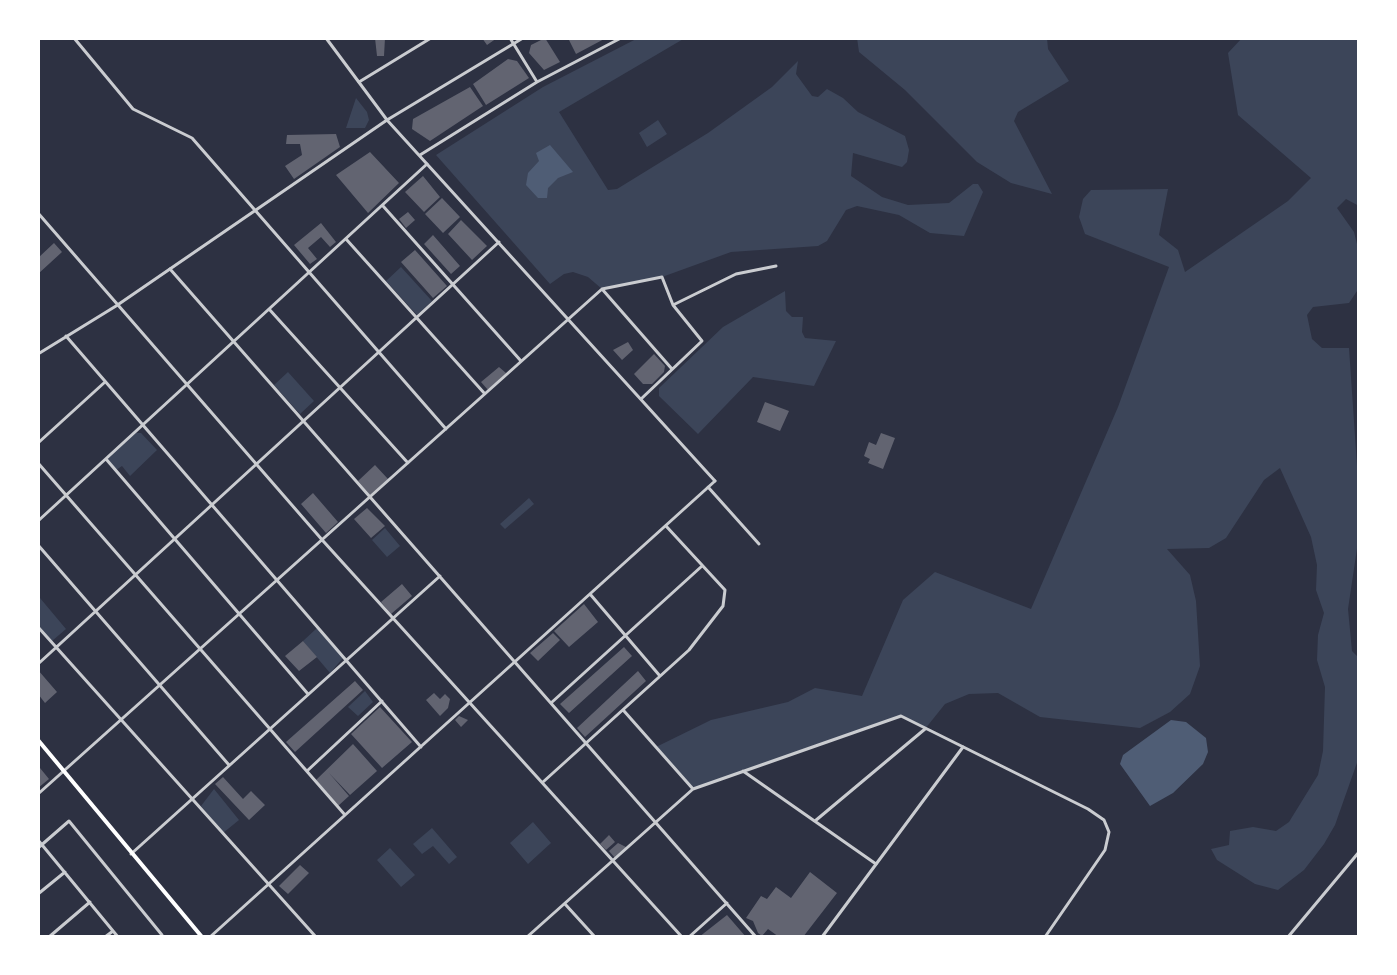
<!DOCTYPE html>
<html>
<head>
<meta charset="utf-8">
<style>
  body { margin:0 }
  #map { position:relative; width:1397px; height:975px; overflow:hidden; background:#2d3142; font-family:Manrope,sans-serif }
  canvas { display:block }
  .frame { position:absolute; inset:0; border:40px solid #fff; pointer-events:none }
</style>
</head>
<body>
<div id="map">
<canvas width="1397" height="975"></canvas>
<div class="frame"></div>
</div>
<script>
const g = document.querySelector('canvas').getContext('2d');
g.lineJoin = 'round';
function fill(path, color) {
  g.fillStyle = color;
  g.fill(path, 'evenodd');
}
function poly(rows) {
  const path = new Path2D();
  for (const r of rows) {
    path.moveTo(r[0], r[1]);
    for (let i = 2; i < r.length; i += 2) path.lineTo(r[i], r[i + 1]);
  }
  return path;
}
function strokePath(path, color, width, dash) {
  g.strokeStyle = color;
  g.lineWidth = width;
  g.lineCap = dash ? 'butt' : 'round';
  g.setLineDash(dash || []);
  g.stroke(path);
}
fill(poly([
  [638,38,685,38,559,112,608,190,617,189,708,133,772,87,798,61,796,74,812,96,818,97,827,89,843,98,858,112,905,136,909,150,907,162,902,167,853,153,851,176,882,197,908,205,949,203,973,184,978,184,983,192,964,236,930,233,899,215,857,206,846,210,827,241,818,246,731,252,662,277,602,289,588,277,573,272,564,274,550,284,436,155,543,87],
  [857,38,1047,38,1048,49,1069,81,1018,112,1014,121,1052,194,1011,183,977,162,905,90,859,52],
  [1242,38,1359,38,1359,206,1346,199,1337,208,1354,232,1359,252,1359,288,1349,303,1313,307,1307,315,1312,339,1322,348,1349,348,1359,495,1359,535,1348,609,1352,651,1359,658,1359,757,1335,825,1324,844,1304,870,1278,890,1255,884,1217,860,1211,849,1229,845,1230,831,1253,827,1276,831,1289,822,1318,775,1323,751,1325,687,1317,660,1318,635,1324,613,1316,590,1317,565,1311,537,1280,468,1264,480,1226,538,1209,548,1167,549,1190,575,1196,601,1200,666,1190,694,1170,712,1140,728,1040,717,998,693,969,694,945,704,925,729,901,717,693,789,656,747,711,720,788,702,815,688,862,696,903,600,935,572,1031,609,1118,407,1169,267,1085,234,1079,217,1083,199,1091,190,1168,189,1159,235,1178,250,1185,272,1288,201,1311,178,1238,115,1228,53],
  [356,98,367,112,369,120,365,128,346,128],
  [658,120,667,134,647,147,639,133],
  [401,267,432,301,417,315,386,281],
  [785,291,786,311,792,317,803,317,802,332,805,338,836,341,814,386,753,377,698,434,659,396,659,388,723,327],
  [288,372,314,401,300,414,274,385],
  [136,433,141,433,157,450,130,476,122,466,116,470,107,458],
  [529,498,534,504,505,529,500,524],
  [385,528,400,546,387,557,372,540],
  [40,598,66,629,52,641,38,625],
  [317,628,343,658,330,673,303,641],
  [365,691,373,702,358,716,348,707],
  [214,789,239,820,223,833,201,806],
  [533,822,551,843,528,864,510,843],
  [432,828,457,857,449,864,433,846,422,854,413,844],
  [390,848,415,875,401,887,377,860]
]), '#3c4559');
fill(poly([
  [550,145,573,172,558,178,548,188,547,198,538,198,526,185,528,173,539,161,536,153],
  [1171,720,1186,722,1206,738,1208,752,1203,764,1173,793,1150,806,1120,764,1123,755]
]), '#4f5d75');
fill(poly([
  [375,38,385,38,384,56,377,56],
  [482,38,497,38,487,45],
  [545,38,560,62,544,70,529,53,531,45],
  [568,38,606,38,576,54],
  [508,59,517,61,529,78,486,105,473,84],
  [470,87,483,106,430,141,412,129,413,119],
  [336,134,340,147,294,179,285,166,302,155,300,144,286,144,287,135],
  [370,152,399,183,368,213,336,175],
  [423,176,440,197,424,212,405,192],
  [442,198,460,217,443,233,425,214],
  [408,212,415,220,406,228,399,219],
  [461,220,487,246,472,260,448,234],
  [321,223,336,242,330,247,321,237,308,248,317,259,310,264,294,245],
  [433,235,460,266,451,274,424,244],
  [54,243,62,252,38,274,38,258],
  [415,250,447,286,433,298,401,262],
  [628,342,633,350,622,360,613,350],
  [654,354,665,366,664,372,652,384,643,384,634,374],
  [499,367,506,373,488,390,481,382],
  [765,402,789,411,780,431,757,422],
  [881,433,895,438,883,469,868,463,870,459,864,456,869,442,876,445],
  [375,465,388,479,370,495,358,481],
  [313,493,338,522,326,533,301,504],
  [367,508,385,526,371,538,354,519],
  [402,584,412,596,391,614,381,602],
  [584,604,598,622,569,647,554,631],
  [553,633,560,640,538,661,530,653],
  [303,641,317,657,299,671,285,656],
  [624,647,632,656,569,713,560,704],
  [38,670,57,692,45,703,38,694],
  [638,671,646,681,585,737,577,728],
  [355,681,363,690,295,752,286,742],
  [434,693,440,699,445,694,450,699,448,708,440,716,426,700],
  [380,707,412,742,382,768,351,734],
  [459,716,468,720,461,727,455,720],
  [353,744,377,771,350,795,329,773,349,796,338,806,316,780],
  [40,768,49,779,38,788,38,770],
  [223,777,243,799,251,791,265,805,249,820,215,784],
  [609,835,615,842,606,850,600,844],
  [618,843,628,848,615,858,609,851],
  [300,865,309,873,288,894,279,886],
  [810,872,837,893,803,937,779,937,768,929,762,936,758,933,753,921,746,918,761,896,767,899,776,887,791,898],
  [727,915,746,937,699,937]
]), '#626471');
strokePath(poly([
  [74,38,133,109,192,138,446,429],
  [510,38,537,82],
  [359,82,431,38],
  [420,155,537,82,621,38],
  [383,206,521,361],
  [38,213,324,542,682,937],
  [346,239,485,394],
  [170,269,756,937],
  [602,289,672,369],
  [673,305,736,274,776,266],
  [269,309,408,463],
  [66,336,421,747],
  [38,443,105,382],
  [106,459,308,694],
  [38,463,345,815],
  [708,487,759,544],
  [38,521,427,164],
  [38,545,229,765],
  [590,594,660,676],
  [38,627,316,937],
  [38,664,499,242],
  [551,703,702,566],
  [624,711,693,789],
  [307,771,382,701],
  [743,771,876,864],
  [543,782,689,650,723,606,725,590,666,526],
  [38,794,602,289,662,277,673,305,702,341,641,399],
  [815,821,925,729],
  [38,840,118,937],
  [38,848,69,821,162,935,160,937],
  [131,854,440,576],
  [38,894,65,872],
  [565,904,595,937],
  [49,937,90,902],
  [105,937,113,931],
  [210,937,715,481],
  [527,937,693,789,901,716,1088,809,1104,820,1109,832,1105,850,1045,937],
  [689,937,727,903]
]), '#caccd0', 3);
strokePath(poly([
  [326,38,387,120,715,481],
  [38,354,116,306,387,120,523,38],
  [822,937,963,747],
  [1288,937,1359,852]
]), '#caccd0', 3);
strokePath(poly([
  [38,740,202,937]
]), '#fff', 4);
</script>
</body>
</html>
